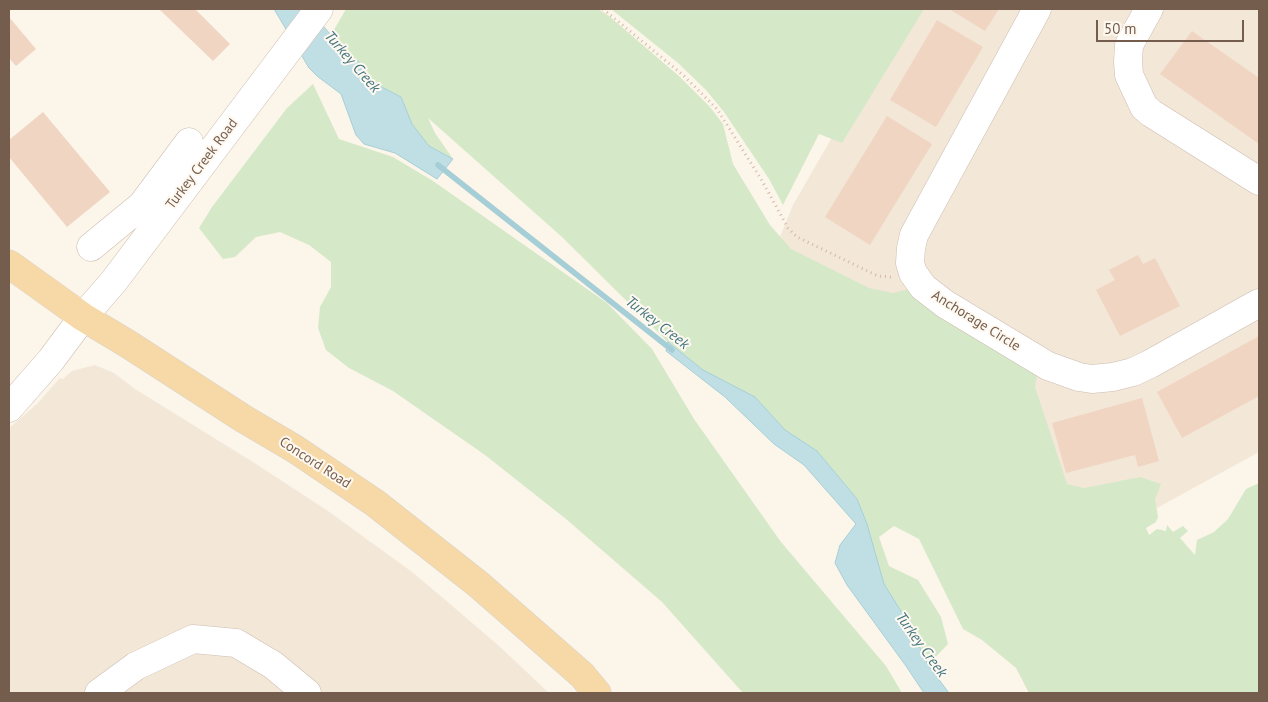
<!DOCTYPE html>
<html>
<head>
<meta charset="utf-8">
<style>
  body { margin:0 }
  #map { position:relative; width:1268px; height:702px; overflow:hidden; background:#fcf5ea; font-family:"PT Sans",sans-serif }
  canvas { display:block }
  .frame { position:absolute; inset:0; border:10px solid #755d4e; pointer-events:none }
  .scale { position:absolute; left:1096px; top:20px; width:148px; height:22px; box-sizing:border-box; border:2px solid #755d4e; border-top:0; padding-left:6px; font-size:15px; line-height:18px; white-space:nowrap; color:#755d4e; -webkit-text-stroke:4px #fef9f0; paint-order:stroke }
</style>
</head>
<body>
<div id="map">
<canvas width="1268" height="702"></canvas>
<div class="frame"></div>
<div class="scale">50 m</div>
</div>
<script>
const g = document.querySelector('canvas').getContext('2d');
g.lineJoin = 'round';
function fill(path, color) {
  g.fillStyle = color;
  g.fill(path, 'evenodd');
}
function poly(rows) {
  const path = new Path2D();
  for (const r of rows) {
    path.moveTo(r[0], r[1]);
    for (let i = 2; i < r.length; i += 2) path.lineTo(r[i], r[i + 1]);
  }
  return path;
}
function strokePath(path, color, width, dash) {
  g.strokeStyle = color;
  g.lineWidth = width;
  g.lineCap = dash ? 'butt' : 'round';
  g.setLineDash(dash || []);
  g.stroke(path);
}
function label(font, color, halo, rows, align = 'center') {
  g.font = font + ' "PT Sans",sans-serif';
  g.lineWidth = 4;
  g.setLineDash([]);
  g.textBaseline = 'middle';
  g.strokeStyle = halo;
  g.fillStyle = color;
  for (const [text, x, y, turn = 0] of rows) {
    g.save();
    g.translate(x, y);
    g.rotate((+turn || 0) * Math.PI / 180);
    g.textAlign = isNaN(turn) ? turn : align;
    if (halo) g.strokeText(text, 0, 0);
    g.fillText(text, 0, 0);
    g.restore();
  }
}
fill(poly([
  [906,9,1259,9,1259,452,1146,514,1083,515,773,254,793,205],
  [95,365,114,373,135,389,256,464,328,511,412,572,443,598,499,646,549,693,9,693,9,428,37,404,60,378,63,379,72,371]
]), '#f3e7d8');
fill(poly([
  [346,9,598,9,609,16,680,77,710,107,723,124,733,164,770,225,791,249,869,288,893,293,909,289,1037,374,1035,387,1067,484,1084,488,1140,477,1161,484,1155,499,1158,517,1156,522,1146,528,1149,535,1157,529,1166,531,1167,525,1173,532,1183,526,1188,531,1180,538,1195,555,1197,540,1214,532,1228,519,1246,489,1259,483,1259,693,1029,693,1016,668,982,640,963,629,919,539,894,526,879,537,889,566,918,580,941,617,948,644,928,665,907,621,884,584,867,524,857,499,817,451,785,430,755,397,703,370,668,342,562,237,428,118,435,133,453,159,429,146,412,124,401,97,372,82,358,61,340,50,331,35],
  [611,9,924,9,842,143,819,134,783,205,769,179,724,112,706,90,678,63],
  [313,84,339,139,393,157,433,181,607,303,652,349,694,419,781,542,886,666,902,693,743,693,662,602,566,519,485,455,393,391,349,368,326,350,318,328,320,307,331,287,331,262,309,245,280,232,256,237,235,257,223,259,199,228,212,207,287,108]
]), '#d5e9c8');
const water = poly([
  [274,9,308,9,331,35,340,50,358,61,372,82,401,97,412,124,429,146,453,159,437,179,395,153,364,144,356,135,341,94,317,76,309,68,274,9],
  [668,342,703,370,755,397,785,430,817,451,857,499,867,524,884,584,907,621,928,665,949,693,924,693,906,666,847,585,835,563,840,545,856,524,804,465,774,444,725,397,666,351,668,342]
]);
fill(water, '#bfdfe5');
strokePath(water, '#a5ced6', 1);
strokePath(poly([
  [438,165,672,350]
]), '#a5ced6', 5.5);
fill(poly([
  [159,9,195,9,230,44,213,61],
  [949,9,999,9,985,31],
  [9,17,36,49,16,66,9,58],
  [937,20,983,47,936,127,890,100],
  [1192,31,1259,78,1259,144,1160,74],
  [43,112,110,192,67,227,9,157,9,140],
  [887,116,932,144,870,245,825,217],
  [1138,255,1143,264,1155,258,1180,306,1120,336,1096,290,1115,280,1109,270],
  [1259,336,1259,396,1182,438,1157,392],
  [1142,398,1159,461,1138,467,1135,455,1066,473,1052,423]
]), '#f0d5c3');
const minor = poly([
  [1037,9,914,235,911,248,910,263,913,273,923,287,945,304,1048,366,1079,377,1092,379,1113,377,1133,372,1150,364,1259,303],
  [1149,9,1129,45,1128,62,1129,75,1144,107,1151,113,1259,181],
  [91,247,142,205,189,142],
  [9,408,51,360,83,317,114,281,319,9],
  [99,693,136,666,193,639,236,643,273,665,307,693]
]);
const major = poly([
  [9,264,83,317,128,344,244,419,295,449,375,503,478,584,582,675,597,693]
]);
strokePath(minor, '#cdbdb0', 29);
strokePath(major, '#d8d2cd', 29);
strokePath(poly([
  [603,9,683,75,717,109,761,179,788,228,797,237,878,276,891,277]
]), '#d5b8a5', 3, [1, 4]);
strokePath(minor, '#fff', 28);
strokePath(major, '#f6d9a6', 28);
label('14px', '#755d4e', '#fef9f0', [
  ["Turkey Creek Road",202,164,-53],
  ["Anchorage Circle",976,321,32],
  ["Concord Road",315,463,33]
]);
label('italic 15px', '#457680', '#fef9f0', [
  ["Turkey Creek",352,62,49],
  ["Turkey Creek",657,323,38],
  ["Turkey Creek",921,645,54]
]);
</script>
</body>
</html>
